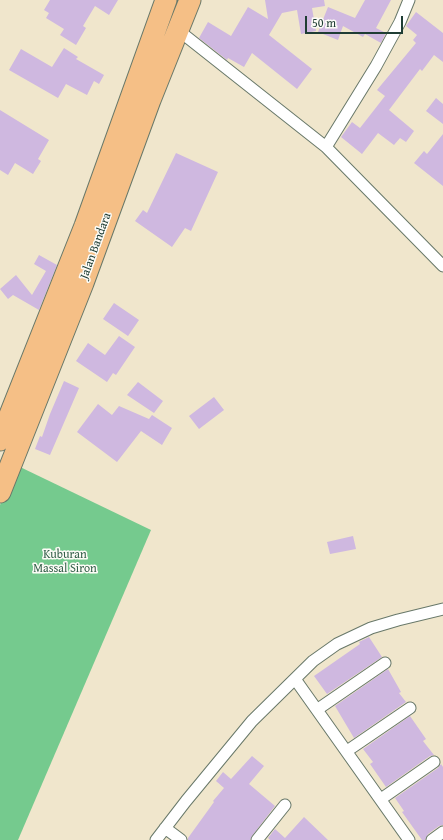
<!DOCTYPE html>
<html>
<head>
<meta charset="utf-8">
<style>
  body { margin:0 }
  #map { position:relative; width:443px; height:840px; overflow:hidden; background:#f0e6cc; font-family:"Gentium Book Plus",serif }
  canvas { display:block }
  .scale { position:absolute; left:305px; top:16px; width:98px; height:18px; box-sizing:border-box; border:2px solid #1f3d34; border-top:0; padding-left:5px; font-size:12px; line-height:14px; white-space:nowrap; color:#1f3d34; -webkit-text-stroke:3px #fdfcf7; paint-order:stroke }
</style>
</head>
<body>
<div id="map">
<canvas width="443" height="840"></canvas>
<div class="scale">50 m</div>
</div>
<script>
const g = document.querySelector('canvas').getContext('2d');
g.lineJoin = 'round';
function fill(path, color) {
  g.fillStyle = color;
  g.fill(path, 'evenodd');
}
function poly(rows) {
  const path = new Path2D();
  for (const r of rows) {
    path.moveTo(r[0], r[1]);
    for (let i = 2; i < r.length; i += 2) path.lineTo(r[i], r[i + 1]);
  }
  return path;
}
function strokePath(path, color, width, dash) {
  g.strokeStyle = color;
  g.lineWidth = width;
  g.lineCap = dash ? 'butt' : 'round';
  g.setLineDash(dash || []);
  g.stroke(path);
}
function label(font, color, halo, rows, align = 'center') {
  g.font = font + ' "Gentium Book Plus",serif';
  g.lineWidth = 3;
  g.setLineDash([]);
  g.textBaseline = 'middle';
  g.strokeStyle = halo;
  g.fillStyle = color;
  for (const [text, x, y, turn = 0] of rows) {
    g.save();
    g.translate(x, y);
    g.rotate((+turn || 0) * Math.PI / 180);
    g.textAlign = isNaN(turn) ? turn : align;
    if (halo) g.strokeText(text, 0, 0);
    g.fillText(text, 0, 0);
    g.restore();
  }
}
fill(poly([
  [18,466,151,530,18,840,0,840,0,505]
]), '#75ca8e');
fill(poly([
  [50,0,118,0,109,15,95,6,83,26,86,28,76,45,60,35,64,29,46,18,49,13,44,10],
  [265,0,324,0,325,6,312,8,316,31,301,34,297,10,282,13,269,35,312,69,297,89,252,53,244,67,228,58,227,60,199,38,208,22,231,36,248,7,268,19],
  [365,0,391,0,376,28,386,33,381,43,365,34,363,37,343,26,338,40,318,32,328,7,355,18],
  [416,12,443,33,443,62,434,55,422,71,420,69,389,110,414,131,406,142,400,138,394,145,378,133,362,154,341,137,352,122,360,128,385,96,377,90,416,43,413,40,417,35,406,26],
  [64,48,78,57,76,59,104,75,99,84,94,81,87,95,66,84,58,98,9,70,21,49,52,67],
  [436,98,443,104,443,124,426,111],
  [0,110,49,140,38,159,41,161,33,174,15,163,8,175,0,170],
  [443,134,443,186,414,163,424,151,427,154],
  [176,153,218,172,191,231,185,228,172,247,135,221,143,210,147,213],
  [39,255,57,265,39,310,13,295,8,299,0,289,16,275,32,295,46,271,34,264],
  [114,303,139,320,128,336,103,319],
  [119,336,135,347,116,375,113,373,107,382,76,361,88,343,105,355],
  [64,381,79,388,50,455,35,449,40,436,42,437,50,414],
  [138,382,163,401,154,413,127,395],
  [214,397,224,410,199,429,189,416],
  [98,404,112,415,119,406,149,419,152,415,172,428,162,445,141,431,117,462,77,432],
  [353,536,356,549,330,554,327,542],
  [369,637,382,657,327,694,314,676,360,644,359,642],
  [388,669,401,692,399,693,406,702,354,738,335,706],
  [410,716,426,739,423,741,434,755,430,756,386,787,370,764,373,762,363,749],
  [252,756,264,766,249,784,275,806,252,836,250,840,188,840,188,838,214,802,213,801,224,788,216,781,223,772,231,779],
  [441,764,443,767,443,825,439,826,428,834,425,840,422,840,402,812,404,811,395,798,438,768],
  [304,817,328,840,270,840,268,838,275,829,285,838]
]), '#cfb8e0');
const street = poly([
  [178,30,326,147,443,266],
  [326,147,376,66,400,22,409,0],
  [295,679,409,840],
  [318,709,385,663],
  [347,751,410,708],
  [381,799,434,762],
  [165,828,181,840],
  [156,840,186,801,252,721,313,661,337,644,371,628,398,620,443,609],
  [257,840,285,805],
  [432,840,443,832]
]);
const highway = poly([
  [0,440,85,226,166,0],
  [0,492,83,283,150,100,190,0]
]);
strokePath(street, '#687869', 13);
strokePath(highway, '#687869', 23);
strokePath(street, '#fff', 11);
strokePath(highway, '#f5bf86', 21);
label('12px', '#1f3d34', '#fdfcf7', [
  ["Jalan Bandara",96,246,-70]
]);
label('12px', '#34604a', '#fdfcf7', [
  ["Kuburan",65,555],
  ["Massal Siron",65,569]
]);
</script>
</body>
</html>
